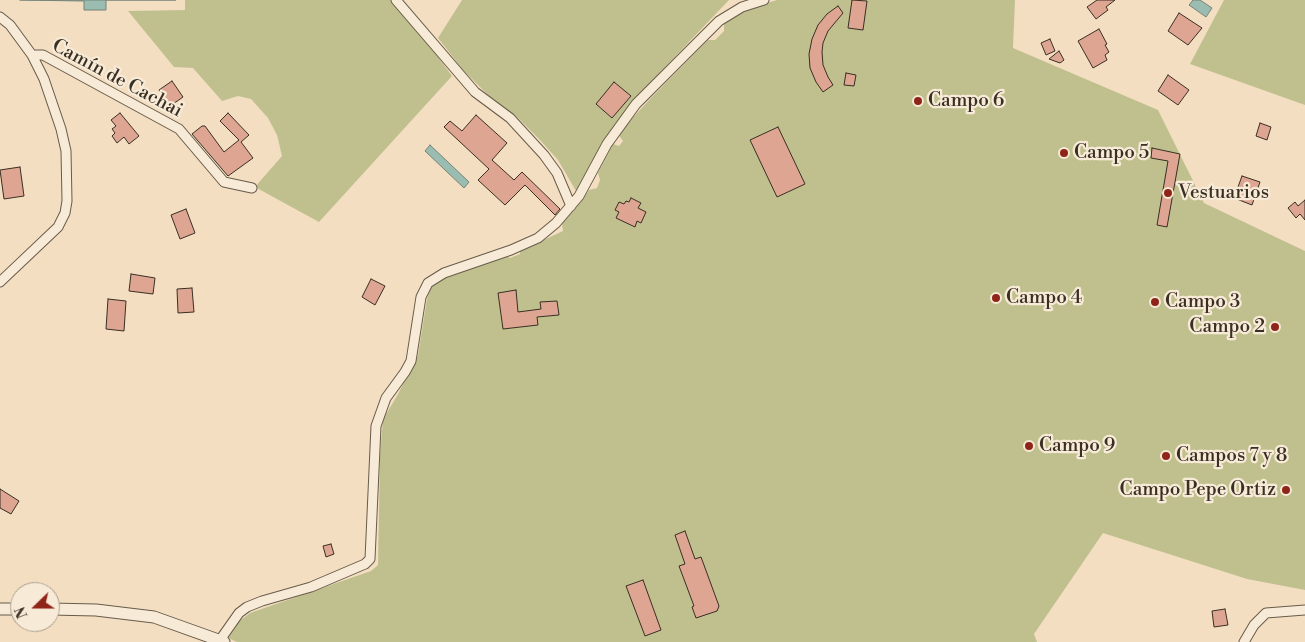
<!DOCTYPE html>
<html>
<head>
<meta charset="utf-8">
<style>
  body { margin:0 }
  #map { position:relative; width:1305px; height:642px; overflow:hidden; background:#f3dec1; font-family:"Libre Bodoni",serif }
  canvas { display:block }
  .north { position:absolute; left:10px; top:582px; width:50px; height:50px; box-sizing:border-box; background:#f7ead7; border:1px solid #ab9f8f; border-radius:50%; rotate:248deg; font-size:14px; font-weight:700; line-height:20px; text-align:center; color:#392f23 }
  .north::after { content:''; display:block; margin:auto; width:18px; height:22px; background:#8f2418; clip-path:polygon(50% 0,100% 100%,50% 72%,0 100%) }
</style>
</head>
<body>
<div id="map">
<canvas width="1305" height="642"></canvas>
<div class="north">N</div>
</div>
<script>
const g = document.querySelector('canvas').getContext('2d');
g.lineJoin = 'round';
function fill(path, color) {
  g.fillStyle = color;
  g.fill(path, 'evenodd');
}
function poly(rows) {
  const path = new Path2D();
  for (const r of rows) {
    path.moveTo(r[0], r[1]);
    for (let i = 2; i < r.length; i += 2) path.lineTo(r[i], r[i + 1]);
  }
  return path;
}
function strokePath(path, color, width, dash) {
  g.strokeStyle = color;
  g.lineWidth = width;
  g.lineCap = dash ? 'butt' : 'round';
  g.setLineDash(dash || []);
  g.stroke(path);
}
function label(font, color, halo, rows, align = 'center') {
  g.font = font + ' "Libre Bodoni",serif';
  g.lineWidth = 4.5;
  g.setLineDash([]);
  g.textBaseline = 'middle';
  g.strokeStyle = halo;
  g.fillStyle = color;
  for (const [text, x, y, turn = 0] of rows) {
    g.save();
    g.translate(x, y);
    g.rotate((+turn || 0) * Math.PI / 180);
    g.textAlign = isNaN(turn) ? turn : align;
    if (halo) g.strokeText(text, 0, 0);
    g.fillText(text, 0, 0);
    g.restore();
  }
}
fill(poly([
  [185,0,393,0,398,9,427,42,452,76,319,222,255,187,282,156,277,135,268,118,251,99,238,96,222,101,193,68,174,67,128,11,185,10],
  [462,0,729,0,648,85,614,126,592,164,580,190,576,191,558,160,540,140,518,118,488,95,463,70,438,38],
  [777,0,1015,0,1013,48,1158,110,1204,203,1305,251,1305,590,1247,579,1103,533,1034,634,1037,642,237,642,228,638,238,622,250,613,371,571,378,565,380,456,383,419,397,396,418,355,427,299,431,288,437,281,507,256,510,258,520,254,520,251,563,231,562,223,581,202,589,190,597,188,600,180,598,173,613,144,619,146,623,141,618,134,649,100,708,40,715,40,724,31,724,23,744,10],
  [1224,0,1305,0,1305,105,1190,64]
]), '#c0c08f');
const water = poly([
  [20,0,176,0,106,0,106,10,84,10,84,1,20,0],
  [1193,0,1200,0,1212,8,1206,17,1189,5,1193,0],
  [430,145,469,182,464,188,425,151,430,145]
]);
fill(water, '#9bbcb0');
strokePath(water, '#748478', 1);
const building = poly([
  [852,0,867,1,863,30,848,28,852,0],
  [1097,0,1115,0,1106,7,1108,10,1096,19,1087,7,1097,0],
  [838,6,843,13,828,31,823,43,822,52,823,65,828,77,833,85,823,92,816,82,810,68,809,54,812,39,818,25,827,14,838,6],
  [1179,13,1202,28,1188,45,1168,31,1179,13],
  [1099,29,1107,44,1105,45,1109,52,1105,55,1107,60,1093,68,1078,41,1099,29],
  [1050,39,1055,51,1046,55,1041,43,1050,39],
  [1059,51,1064,60,1060,63,1049,59,1059,51],
  [846,73,856,75,854,86,844,85,846,73],
  [1168,75,1189,90,1178,105,1158,91,1168,75],
  [172,81,183,97,170,106,159,90,172,81],
  [614,82,631,96,612,118,596,104,614,82],
  [120,113,139,136,129,144,124,137,117,143,112,136,115,133,112,129,116,126,111,120,120,113],
  [228,113,249,135,241,142,253,158,228,176,192,134,202,126,205,126,224,152,239,140,220,121,228,113],
  [476,115,507,143,492,160,514,180,522,172,560,209,555,215,525,185,505,205,478,180,489,169,444,127,450,121,462,131,476,115],
  [1260,123,1271,127,1267,140,1256,136,1260,123],
  [778,127,805,184,777,197,750,140,778,127],
  [1152,148,1180,154,1167,227,1157,225,1168,161,1151,158,1152,148],
  [20,167,24,196,4,199,0,170,20,167],
  [1242,176,1260,182,1252,205,1234,198,1242,176],
  [631,198,641,203,638,208,646,212,641,223,637,221,635,227,616,218,619,212,615,210,619,202,624,204,626,201,629,202,631,198],
  [1305,200,1305,220,1300,214,1296,218,1288,208,1295,202,1298,206,1305,200],
  [186,209,195,233,180,239,171,215,186,209],
  [131,274,155,278,153,294,129,291,131,274],
  [371,279,385,286,375,305,362,297,371,279],
  [192,288,194,312,178,313,177,289,192,288],
  [516,290,518,312,541,309,540,302,557,301,559,315,537,317,538,325,503,329,498,293,516,290],
  [108,299,126,301,124,331,106,329,108,299],
  [0,489,19,501,11,514,0,508,0,489],
  [685,531,695,559,701,557,719,606,717,611,696,618,692,607,694,606,679,566,685,564,675,535,685,531],
  [331,544,334,554,326,557,323,546,331,544],
  [643,580,661,630,645,636,626,586,643,580],
  [1225,609,1228,625,1214,627,1212,611,1225,609]
]);
fill(building, '#dea592');
strokePath(building, '#392f23', 1);
const minor = poly([
  [396,0,475,92,510,118,544,155,557,173,571,206],
  [0,17,10,25,32,55,44,79,61,129,66,151,67,201,65,213,58,227,0,282],
  [32,55,43,55,179,129,224,182,252,188],
  [220,640,239,613,247,607,262,601,311,587,365,564,370,559,376,426,386,398,405,372,411,361,421,297,428,283,444,273,511,250,538,238,556,223,579,196,607,144,636,104,719,21,742,7,764,0],
  [1244,642,1254,625,1266,613,1305,610]
]);
const tertiary = poly([
  [0,609,20,609],
  [50,609,96,610,154,617,224,642]
]);
strokePath(minor, '#685b4a', 11);
strokePath(tertiary, '#685b4a', 13);
strokePath(minor, '#f7ead7', 9);
strokePath(tertiary, '#f7ead7', 11);
for (const [x, y, r, color] of [
  [918,101,5,"#8f2418"],
  [1064,153,5,"#8f2418"],
  [1168,193,5,"#8f2418"],
  [996,298,5,"#8f2418"],
  [1155,302,5,"#8f2418"],
  [1275,327,5,"#8f2418"],
  [1029,446,5,"#8f2418"],
  [1166,456,5,"#8f2418"],
  [1286,490,5,"#8f2418"]
]) {
  const dot = new Path2D();
  dot.arc(x, y, r, 0, 2 * Math.PI);
  g.fillStyle = color;
  g.fill(dot);
  strokePath(dot, '#f7ead7', 2);
}
label('19px', '#392f23', '#f7ead7', [
  ["Camín de Cachai",117,79,28]
]);
label('19px', '#392f23', '#f7ead7', [
  ["Campo 6",928,101],
  ["Campo 5",1074,153],
  ["Vestuarios",1178,193],
  ["Campo 4",1006,298],
  ["Campo 3",1165,302],
  ["Campo 2",1265,327,"right"],
  ["Campo 9",1039,446],
  ["Campos 7 y 8",1176,456],
  ["Campo Pepe Ortiz",1276,490,"right"]
], 'left');
</script>
</body>
</html>
